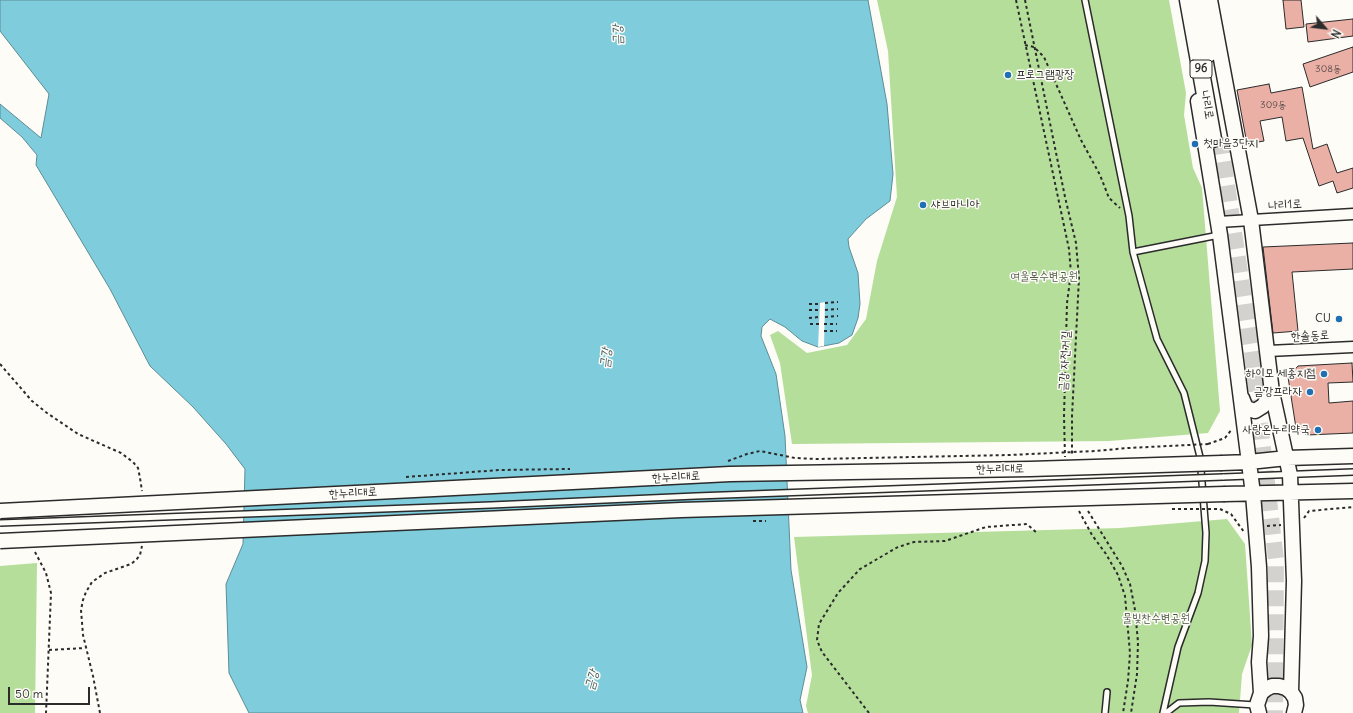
<!DOCTYPE html>
<html>
<head>
<meta charset="utf-8">
<style>
  body { margin:0 }
  #map { position:relative; width:1353px; height:713px; overflow:hidden; background:#fdfcf7; font-family:Delius,sans-serif }
  canvas { display:block }
  .north { position:absolute; left:1305px; top:8px; width:40px; height:40px; -webkit-text-stroke:3px #fdfcf7; paint-order:stroke; rotate:118deg; font-size:11px; font-weight:700; line-height:16px; text-align:center; color:#2b2b2b }
  .north::after { content:''; display:block; margin:auto; width:14px; height:18px; background:#2b2b2b; clip-path:polygon(50% 0,100% 100%,50% 72%,0 100%) }
  .scale { position:absolute; left:8px; top:687px; width:82px; height:18px; box-sizing:border-box; border:2px solid #2b2b2b; border-top:0; padding-left:5px; font-size:12px; line-height:14px; white-space:nowrap; color:#2b2b2b; -webkit-text-stroke:3px #fdfcf7; paint-order:stroke }
</style>
</head>
<body>
<div id="map">
<canvas width="1353" height="713"></canvas>
<div class="north">N</div>
<div class="scale">50 m</div>
</div>
<script>
const g = document.querySelector('canvas').getContext('2d');
g.lineJoin = 'round';
function fill(path, color) {
  g.fillStyle = color;
  g.fill(path, 'evenodd');
}
function poly(rows) {
  const path = new Path2D();
  for (const r of rows) {
    path.moveTo(r[0], r[1]);
    for (let i = 2; i < r.length; i += 2) path.lineTo(r[i], r[i + 1]);
  }
  return path;
}
function strokePath(path, color, width, dash) {
  g.strokeStyle = color;
  g.lineWidth = width;
  g.lineCap = dash ? 'butt' : 'round';
  g.setLineDash(dash || []);
  g.stroke(path);
}
function label(font, color, halo, rows, align = 'center') {
  g.font = font + ' Delius,"Poor Story",sans-serif';
  g.lineWidth = 3;
  g.setLineDash([]);
  g.textBaseline = 'middle';
  g.strokeStyle = halo;
  g.fillStyle = color;
  for (const [text, x, y, turn = 0] of rows) {
    g.save();
    g.translate(x, y);
    g.rotate((+turn || 0) * Math.PI / 180);
    g.textAlign = isNaN(turn) ? turn : align;
    if (halo) g.strokeText(text, 0, 0);
    g.fillText(text, 0, 0);
    g.restore();
  }
}
fill(poly([
  [877,0,1169,0,1186,93,1184,115,1193,168,1202,188,1220,411,1208,433,1109,441,792,444,780,363,770,335,778,331,807,353,847,345,866,319,877,261,897,197,888,51],
  [1227,519,1245,544,1252,645,1242,674,1239,713,808,713,806,706,812,675,794,537,1120,528],
  [37,563,35,713,0,713,0,566]
]), '#b4de9a');
const water = poly([
  [0,0,868,0,887,104,893,174,890,201,866,219,848,239,849,247,858,273,860,304,858,318,852,335,839,343,818,347,802,341,785,327,770,319,762,327,761,336,776,374,785,436,791,570,807,667,800,700,803,713,249,713,229,673,226,584,243,544,245,469,226,444,193,407,150,366,110,289,36,165,37,155,22,137,0,118,0,104,41,138,49,94,0,31,0,0]
]);
fill(water, '#7fcddc');
strokePath(water, '#5d8c95', 1);
fill(poly([
  [825,302,824,346,818,347,820,303]
]), '#fdfcf7');
const building = poly([
  [1283,0,1301,0,1304,27,1286,29,1283,0],
  [1353,19,1353,36,1308,42,1306,24,1353,19],
  [1353,47,1353,72,1310,87,1303,64,1353,47],
  [1269,84,1271,93,1302,87,1313,149,1327,144,1337,173,1353,168,1353,188,1337,193,1333,181,1319,186,1303,138,1286,141,1282,117,1260,121,1264,141,1247,144,1237,90,1269,84],
  [1353,243,1353,269,1292,272,1298,331,1273,333,1263,247,1353,243],
  [1352,363,1353,382,1328,383,1329,403,1353,401,1353,433,1307,435,1296,428,1288,377,1298,366,1352,363]
]);
fill(building, '#eab0a6');
strokePath(building, '#2b2b2b', 1);
strokePath(poly([
  [1220,138,1252,353,1276,560,1275,713]
]), '#d3d2ce', 16, [16, 8]);
const lane = poly([
  [1085,0,1129,216,1133,252,1157,339,1184,393,1200,457,1206,533,1205,561,1198,593,1178,647,1163,713],
  [1133,252,1219,235],
  [1223,477,1353,472],
  [1105,713,1107,692],
  [1166,713,1179,703,1209,702,1255,705]
]);
const street = poly([
  [1218,222,1353,214],
  [1268,351,1353,347]
]);
const secondary = poly([
  [1210,0,1251,220,1272,392,1290,475,1294,581,1291,692],
  [1198,101,1220,235,1253,494,1259,567,1261,636,1259,662,1261,693],
  [1242,398,1246,408,1255,411,1263,406,1272,392],
  [1222,463,1249,462,1287,458,1353,456],
  [1225,494,1353,491],
  [1259,713,1257,705,1261,693,1266,689,1272,686,1279,686,1286,688,1291,692,1295,698,1296,705,1294,713]
]);
const primary = poly([
  [1188,0,1213,139],
  [1201,0,1208,54]
]);
strokePath(lane, '#2b2b2b', 8);
strokePath(street, '#2b2b2b', 13);
strokePath(secondary, '#2b2b2b', 17);
strokePath(primary, '#2b2b2b', 19);
strokePath(poly([
  [1016,0,1069,249,1071,273,1067,303,1064,416,1065,457],
  [1025,0,1065,197,1076,243,1079,278,1072,416,1072,455],
  [1025,45,1034,47,1044,57,1081,140,1100,175,1109,198,1120,208],
  [825,303,838,302],
  [809,304,820,304],
  [809,310,819,310],
  [825,310,838,309],
  [825,317,838,316],
  [809,318,819,317],
  [810,324,819,324],
  [824,324,837,324],
  [824,331,837,331],
  [0,364,32,401,47,413,78,434,121,453,133,462,138,468,140,478,142,491],
  [1208,444,1225,438,1232,429],
  [1220,509,1231,514,1244,532],
  [1079,511,1092,535,1106,554,1118,575,1125,596,1130,653,1128,681,1123,713],
  [1088,511,1122,566,1130,584,1135,610,1138,642,1137,674,1131,713],
  [1304,518,1309,511,1353,507],
  [1267,526,1281,525],
  [35,552,46,573,51,593,46,713],
  [49,650,85,648],
  [100,713,93,676,83,635,81,610,83,600,86,592,92,582,105,573,131,564,136,560,140,555,142,546],
  [869,713,822,652,817,640,819,624,838,593,860,569,898,547,914,542,945,541,986,527,1027,524,1037,533]
]), '#2b2b2b', 2, [3, 3]);
strokePath(lane, '#fdfcf7', 5);
strokePath(street, '#fdfcf7', 10);
strokePath(secondary, '#fdfcf7', 14);
strokePath(primary, '#fdfcf7', 16);
const laneBridge = poly([
  [0,523,491,505,696,496,1223,477]
]);
const secondaryBridge = poly([
  [0,511,730,474,1030,469,1222,463],
  [0,541,681,510,1225,494]
]);
strokePath(laneBridge, '#2b2b2b', 8, []);
strokePath(secondaryBridge, '#2b2b2b', 17, []);
strokePath(poly([
  [728,461,747,454,760,451,795,458,817,459,1010,455,1095,451,1128,448,1208,444],
  [406,477,499,470,570,469],
  [1172,509,1220,509],
  [753,521,766,521]
]), '#2b2b2b', 2, [3, 3]);
strokePath(laneBridge, '#fdfcf7', 5);
strokePath(secondaryBridge, '#fdfcf7', 14);
for (const [x, y, r, color] of [
  [1008,75,4,"#1f6fb2"],
  [1195,144,4,"#1f6fb2"],
  [923,205,4,"#1f6fb2"],
  [1339,319,4,"#1f6fb2"],
  [1324,374,4,"#1f6fb2"],
  [1310,392,4,"#1f6fb2"],
  [1318,430,4,"#1f6fb2"]
]) {
  const dot = new Path2D();
  dot.arc(x, y, r, 0, 2 * Math.PI);
  g.fillStyle = color;
  g.fill(dot);
  strokePath(dot, '#fdfcf7', 1.5);
}
label('10px', '#5b4c4a', null, [
  ["308동",1328,69],
  ["309동",1273,105]
]);
for (const [x, y, w] of [
  [1201,69,22]
]) {
  const box = new Path2D();
  box.roundRect(x - w / 2, y - 9, w, 18, 3);
  g.fillStyle = '#fdfcf7';
  g.fill(box);
  strokePath(box, '#2b2b2b', 1);
}
label('bold 11px', '#2b2b2b', null, [
  ["96",1201,69]
]);
label('12px', '#2b2b2b', '#fdfcf7', [
  ["프로그램광장",1016,75,"left"],
  ["첫마을3단지",1203,144,"left"],
  ["샤브마니아",931,205,"left"],
  ["CU",1331,319],
  ["하이모 세종지점",1316,374],
  ["금강프라자",1302,392],
  ["사랑온누리약국",1310,430]
], 'right');
label('12px', '#2b2b2b', '#fdfcf7', [
  ["나리로",1207,105,80],
  ["나리1로",1285,205,-4],
  ["한솔동로",1310,336,-3],
  ["금강 자전거길",1065,361,-87],
  ["한누리대로",1000,469,-1],
  ["한누리대로",676,477,-3],
  ["한누리대로",353,493,-3]
]);
label('12px', '#4d5847', '#fdfcf7', [
  ["여울목수변공원",1044,277],
  ["물빛찬수변공원",1156,619]
]);
label('italic 13px', '#445c60', '#fdfcf7', [
  ["금강",618,35,-92],
  ["금강",606,358,-84],
  ["금강",592,680,-74]
]);
</script>
</body>
</html>
